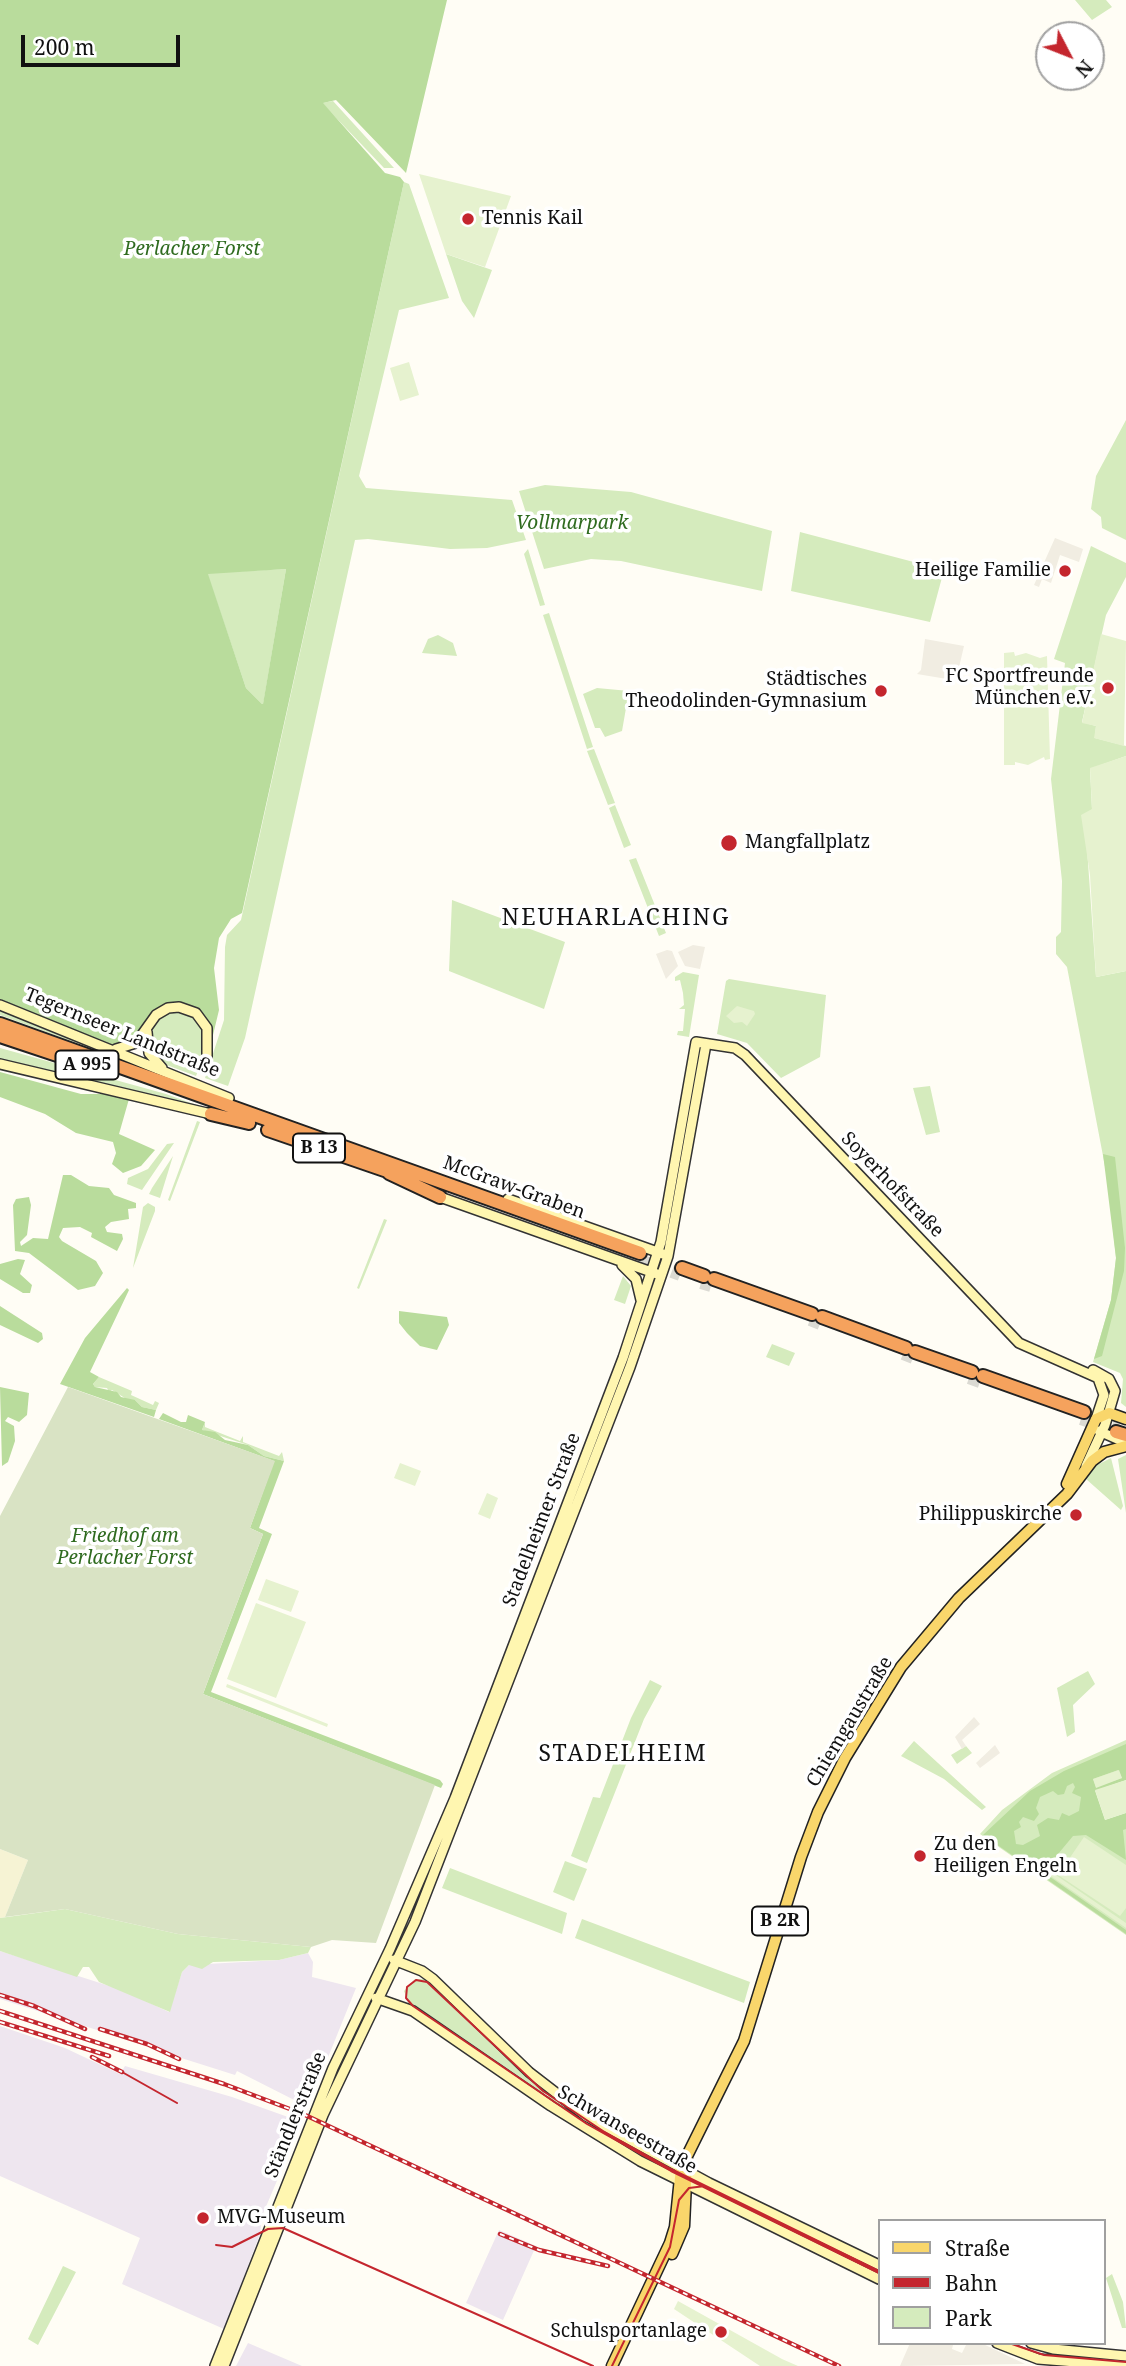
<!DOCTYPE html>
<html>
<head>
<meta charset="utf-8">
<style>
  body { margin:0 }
  #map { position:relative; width:1126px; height:2366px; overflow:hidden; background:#fffdf5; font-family:"Noto Serif",serif }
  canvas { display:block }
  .legend { position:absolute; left:878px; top:2219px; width:228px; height:126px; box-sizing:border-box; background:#fff; border:2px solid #a0a0a0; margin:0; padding:9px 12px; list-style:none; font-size:21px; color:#111 }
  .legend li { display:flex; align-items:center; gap:14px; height:35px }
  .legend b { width:35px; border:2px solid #a0a0a0 }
  .north { position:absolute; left:1035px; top:21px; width:70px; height:70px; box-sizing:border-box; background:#fff; border:2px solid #a0a0a0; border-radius:50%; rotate:132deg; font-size:19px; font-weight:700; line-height:28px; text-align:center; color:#111 }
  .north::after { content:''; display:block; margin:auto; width:24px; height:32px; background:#c4262e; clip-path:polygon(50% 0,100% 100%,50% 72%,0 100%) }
  .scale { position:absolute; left:21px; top:35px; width:159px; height:32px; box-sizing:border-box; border:4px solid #111; border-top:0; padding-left:9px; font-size:21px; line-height:24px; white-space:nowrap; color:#111; -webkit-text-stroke:5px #fff; paint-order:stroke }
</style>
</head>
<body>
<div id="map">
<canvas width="1126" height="2366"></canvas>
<ul class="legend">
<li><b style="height:9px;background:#f9d66b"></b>Straße</li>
<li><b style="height:9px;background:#c4262e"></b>Bahn</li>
<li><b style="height:19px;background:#d5ebbd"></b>Park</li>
</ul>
<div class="north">N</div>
<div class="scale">200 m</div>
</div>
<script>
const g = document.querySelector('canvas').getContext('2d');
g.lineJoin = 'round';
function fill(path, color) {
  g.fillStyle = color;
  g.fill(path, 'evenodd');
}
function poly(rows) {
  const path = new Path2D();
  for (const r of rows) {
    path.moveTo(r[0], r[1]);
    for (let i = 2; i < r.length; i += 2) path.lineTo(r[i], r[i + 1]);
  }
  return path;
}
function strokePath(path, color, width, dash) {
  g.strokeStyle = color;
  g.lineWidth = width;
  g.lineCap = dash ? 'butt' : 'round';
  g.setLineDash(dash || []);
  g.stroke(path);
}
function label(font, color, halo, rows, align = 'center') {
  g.font = font + ' "Noto Serif",serif';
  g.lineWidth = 7;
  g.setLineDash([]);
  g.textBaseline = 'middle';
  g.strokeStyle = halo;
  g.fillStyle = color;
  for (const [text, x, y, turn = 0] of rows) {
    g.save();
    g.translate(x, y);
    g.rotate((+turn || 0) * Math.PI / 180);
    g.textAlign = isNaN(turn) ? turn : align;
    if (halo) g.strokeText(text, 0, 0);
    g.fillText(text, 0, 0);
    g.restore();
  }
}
fill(poly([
  [0,1951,122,1990,169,2012,182,1972,189,1965,279,1960,308,1953,313,1962,312,1977,356,1988,308,2107,237,2071,235,2075,175,2056,148,2043,147,2046,0,1999],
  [0,2026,65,2048,120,2074,125,2066,232,2097,302,2122,262,2216,260,2234,224,2329,122,2284,140,2238,0,2176],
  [499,2230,536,2246,503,2320,466,2303],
  [248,2343,302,2366,236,2366]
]), '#eee6ef');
fill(poly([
  [0,1849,28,1860,5,1917,0,1918]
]), '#f6f3d4');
fill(poly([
  [1075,0,1106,0,1112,7,1092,20],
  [333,101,394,168,384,168,322,103],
  [404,182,409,184,449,298,399,310,359,476,366,488,512,500,526,540,487,548,450,549,368,539,355,540,245,1038,228,1086,205,1078,224,1020,225,947,227,935,241,920],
  [446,254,492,270,474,318,462,301],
  [1126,420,1126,540,1102,528,1101,517,1091,509,1096,476],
  [545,485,631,492,772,531,762,591,621,561,591,559,544,569,519,491],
  [800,532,944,570,930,622,791,591],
  [1091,546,1126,563,1126,577,1106,615,1082,722,1096,726,1095,738,1126,746,1126,756,1090,769,1092,809,1087,848,1096,977,1126,971,1126,1407,1121,1403,1123,1379,1120,1373,1093,1362,1111,1300,1116,1258,1108,1182,1067,967,1056,954,1056,937,1061,932,1062,881,1051,779,1065,663,1054,659],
  [528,549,545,605,540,606,524,554],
  [286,569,263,705,246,688,207,573],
  [549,613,593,747,587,749,543,615],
  [438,635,453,643,457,656,422,653,428,639],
  [597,688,629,691,622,731,605,737,600,728,595,728,583,694],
  [594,749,615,803,608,805,587,751],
  [615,805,631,845,624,848,609,808],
  [636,858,666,933,659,936,629,860],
  [452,900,565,942,544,1009,449,971],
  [683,972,699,975,689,1037,677,1035,678,1031,683,1031,685,1009,679,1009,684,1005,683,993,680,980,675,981,675,977],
  [729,979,826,995,820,1057,781,1078,747,1043,717,1034,726,981],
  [0,1009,164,1075,0,1015],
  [175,1011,194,1016,204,1031,204,1055,196,1076,164,1064,152,1048,153,1024,165,1013],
  [0,1048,166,1094,213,1111,0,1059],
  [930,1086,940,1132,926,1135,913,1088],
  [197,1121,200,1122,170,1201,168,1200],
  [174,1143,142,1190,127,1184,128,1178,148,1169,167,1144],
  [173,1156,160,1198,149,1194,152,1188],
  [148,1203,155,1207,155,1211,133,1268,143,1207],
  [384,1219,387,1220,359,1289,357,1288],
  [623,1276,631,1286,625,1304,614,1300],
  [772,1344,795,1353,789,1366,766,1357],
  [99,1377,132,1391,131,1395,153,1405,155,1401,159,1403,156,1410,142,1407,135,1400,128,1400,112,1390,109,1392,107,1388,95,1387,93,1384],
  [205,1422,205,1427,240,1441,243,1436,243,1442,279,1456,282,1452,284,1461,264,1456,248,1445,202,1430],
  [1126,1455,1126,1513,1118,1459],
  [1111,1458,1123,1506,1121,1510,1086,1479,1095,1466],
  [1088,1671,1095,1684,1073,1705,1075,1732,1067,1737,1057,1688],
  [650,1680,662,1686,644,1719,587,1863,571,1856,593,1797,600,1798,631,1718],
  [1126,1740,1126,1780,1095,1790,1105,1820,1126,1813,1126,1935,980,1834,1002,1810,1052,1773],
  [914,1741,986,1807,982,1810,944,1779,901,1756],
  [966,1746,972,1753,957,1764,951,1755],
  [565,1861,587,1869,574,1901,553,1892],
  [450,1868,567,1913,562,1934,442,1888],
  [65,1909,178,1934,311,1947,308,1953,279,1960,213,1962,202,1969,189,1965,182,1972,170,2012,99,1982,89,1967,83,1967,77,1977,0,1951,0,1918],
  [582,1919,750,1982,744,2003,575,1938],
  [415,1979,426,1979,432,1985,546,2090,543,2098,410,2007,404,1991],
  [550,2093,668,2166,666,2171,546,2098],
  [776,2218,877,2267,874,2274,774,2223],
  [63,2266,76,2272,38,2345,28,2339],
  [1112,2274,1123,2302,1126,2328,1122,2328,1106,2278]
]), '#d5ebbd');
fill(poly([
  [0,0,447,0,406,173,336,100,323,103,385,173,400,177,404,182,242,913,231,919,219,938,214,968,219,1010,213,1035,206,1018,195,1008,182,1004,169,1004,158,1009,132,1041,122,1045,109,1044,0,1001],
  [286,569,263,704,262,704,246,688,208,574],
  [0,1072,81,1094,104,1094,129,1099,119,1134,155,1150,141,1166,123,1173,112,1164,116,1153,113,1142,76,1133,45,1114,0,1097],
  [1103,1154,1115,1157,1125,1248,1124,1271,1102,1356,1094,1359,1111,1300,1116,1258],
  [63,1175,71,1175,89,1186,109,1188,114,1195,136,1203,136,1208,128,1209,129,1219,111,1222,105,1227,107,1232,122,1234,123,1239,117,1251,91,1237,92,1233,80,1227,63,1228,59,1237,62,1241,96,1261,103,1273,95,1286,78,1290,29,1253,15,1251,13,1205,16,1199,29,1197,31,1205,27,1235,20,1242,21,1246,33,1238,48,1239],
  [18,1259,25,1260,20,1274,32,1285,30,1293,23,1293,0,1279,0,1264],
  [127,1288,129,1290,90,1372,99,1377,93,1384,95,1387,117,1392,121,1397,135,1400,142,1407,156,1410,154,1417,60,1384,85,1338],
  [0,1306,42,1333,43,1339,38,1343,0,1325],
  [399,1311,447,1317,449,1325,437,1350,420,1346,407,1333,399,1323],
  [0,1387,29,1393,27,1415,19,1422,8,1417,5,1421,14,1426,15,1441,8,1462,2,1466],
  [163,1413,181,1422,186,1422,188,1415,205,1422,202,1430,215,1432,225,1440,248,1445,264,1456,284,1461,259,1528,272,1534,211,1692,440,1780,443,1784,441,1788,203,1694,263,1534,250,1528,274,1461,159,1419],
  [1126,1744,1126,1780,1095,1791,1105,1820,1126,1813,1126,1829,1123,1830,1126,1860,1086,1835,1073,1836,1043,1872,1126,1930,1126,1934,983,1835,1030,1791,1064,1771],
  [1118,1770,1122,1778,1096,1787,1093,1779],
  [1073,1783,1075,1787,1072,1793,1081,1797,1079,1811,1069,1816,1062,1813,1059,1820,1048,1818,1037,1825,1040,1836,1023,1845,1016,1844,1014,1831,1021,1827,1019,1822,1023,1817,1034,1821,1039,1814,1036,1808,1040,1797,1053,1791,1058,1795,1064,1794,1067,1786]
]), '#b9dc9c');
fill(poly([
  [68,1387,275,1461,250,1528,263,1534,203,1694,435,1785,376,1943,332,1940,311,1947,178,1934,65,1909,5,1917,28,1860,0,1849,0,1516]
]), '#d9e3c4');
fill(poly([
  [419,174,511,196,485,267,446,254],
  [409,362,419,395,400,401,390,368],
  [1101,634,1126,641,1124,746,1094,738,1096,726,1082,723],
  [1014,652,1015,656,1026,653,1040,658,1047,656,1050,759,1045,760,1044,757,1028,765,1015,762,1015,765,1004,765,1004,653],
  [1126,756,1126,971,1096,977,1090,875,1081,815,1092,809,1090,768],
  [737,1006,754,1011,755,1014,747,1026,742,1022,734,1023,726,1016],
  [400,1463,421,1471,415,1486,394,1478],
  [487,1493,498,1498,490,1519,478,1514],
  [266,1579,299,1591,291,1612,258,1600],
  [256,1603,306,1622,276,1698,227,1679],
  [227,1684,328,1724,327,1727,226,1687],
  [1119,1770,1122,1778,1096,1788,1093,1779],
  [1126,1780,1126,1813,1105,1820,1095,1790],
  [1084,1837,1126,1865,1126,1908,1120,1916,1058,1875],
  [1047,1869,1126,1923,1126,1928,1045,1872],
  [678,2301,782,2359,798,2366,760,2366,674,2309]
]), '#e6f2cf');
fill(poly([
  [1055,538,1083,549,1079,562,1060,555,1051,583,1042,579,1039,587,1034,585],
  [925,639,964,646,957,676,959,681,917,674,921,670],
  [693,945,705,947,700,969,685,966,678,952],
  [667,950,672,951,678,966,666,979,656,954],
  [974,1717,980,1724,962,1740,966,1746,962,1749,955,1737],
  [995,1745,1000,1753,980,1768,976,1763],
  [910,2343,950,2343,953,2345,952,2349,962,2353,967,2343,981,2343,1025,2364,900,2366]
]), '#f1ede2');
strokePath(poly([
  [638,1259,680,1275],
  [701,1283,711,1286],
  [810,1320,820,1324],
  [903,1354,913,1358],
  [969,1378,980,1382],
  [1096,1417,1118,1425],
  [1081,1419,1104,1427]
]), '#dbdad3', 12, [12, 6]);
const secondary = poly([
  [0,1005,229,1098],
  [147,1032,149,1053,162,1068],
  [116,1049,136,1043,156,1015,168,1008,179,1007,196,1013,207,1028,207,1061],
  [0,1064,211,1114],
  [440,1197,657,1274],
  [508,1199,663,1254],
  [622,1265,636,1279,641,1300],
  [1099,1431,1126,1443],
  [1086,1466,1105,1425,1115,1391,1109,1379,1093,1370],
  [394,1960,422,1971,433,1979,529,2072,586,2116,709,2183,879,2265],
  [376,1998,413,2011,551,2106,640,2161,879,2279],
  [997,2343,1038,2359,1126,2366],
  [1031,2343,1053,2349,1126,2356],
  [215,2366,333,2068,390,1949,455,1798,623,1358,661,1242,696,1042,735,1048,745,1055,1019,1343,1098,1378,1104,1395,1096,1419],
  [224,2366,323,2115,415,1922,630,1367,668,1256,706,1044]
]);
const primary = poly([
  [1067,1484,1096,1419,1109,1413,1126,1419],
  [672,2254,684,2226,687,2160],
  [612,2366,670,2243,675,2227,681,2168,744,2041,801,1857,818,1812,845,1758,901,1667,959,1598,1067,1494,1092,1461,1104,1452,1126,1446]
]);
const highway = poly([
  [0,1024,640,1253],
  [0,1036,93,1067],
  [211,1114,249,1123],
  [268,1130,396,1174],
  [389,1173,440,1197],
  [682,1268,704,1276],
  [714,1279,812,1314],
  [822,1317,906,1348],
  [915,1352,972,1372],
  [983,1376,1084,1412],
  [1116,1432,1126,1435]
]);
strokePath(secondary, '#333', 12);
strokePath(primary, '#222', 13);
strokePath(highway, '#222', 16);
strokePath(secondary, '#fff6b0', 9);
strokePath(primary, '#f9d66b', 10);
strokePath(highway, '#f5a25d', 12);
strokePath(poly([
  [122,2072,177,2103],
  [216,2245,232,2247,268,2229,283,2228,593,2366],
  [879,2271,671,2169,603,2131,543,2091,427,1982,416,1980,407,1987,406,1998,413,2006,587,2124,671,2171,879,2273],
  [1009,2343,1044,2355,1126,2362],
  [612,2366,670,2247,679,2200,689,2188,705,2186]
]), '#c4262e', 2);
const rail = poly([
  [0,1995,34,2006,85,2029],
  [0,2011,224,2084,303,2114,839,2366],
  [0,2022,109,2056],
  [100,2029,147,2044,179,2059],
  [92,2057,122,2072],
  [500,2234,539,2250,608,2266]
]);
strokePath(rail, '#c4262e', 4.5);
strokePath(rail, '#fff', 2, [5]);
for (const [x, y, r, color] of [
  [468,219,7,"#c4262e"],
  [1065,571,7,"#c4262e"],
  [1108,688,7,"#c4262e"],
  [881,691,7,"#c4262e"],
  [729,843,9,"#c4262e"],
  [1076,1515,7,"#c4262e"],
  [920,1856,7,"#c4262e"],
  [203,2218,7,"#c4262e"],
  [721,2332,7,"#c4262e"]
]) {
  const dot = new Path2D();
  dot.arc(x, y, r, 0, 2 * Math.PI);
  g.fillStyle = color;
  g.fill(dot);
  strokePath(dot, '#fff', 2.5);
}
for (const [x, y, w] of [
  [87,1065,63],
  [319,1148,52],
  [780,1921,56]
]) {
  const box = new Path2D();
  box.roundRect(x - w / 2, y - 14.5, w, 29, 5);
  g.fillStyle = '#fff';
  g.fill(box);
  strokePath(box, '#111', 2);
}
label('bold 18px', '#111', null, [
  ["A 995",87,1065],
  ["B 13",319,1148],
  ["B 2R",780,1921]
]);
label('19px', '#111', '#fff', [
  ["Tennis Kail",482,219,"left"],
  ["Heilige Familie",1051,571],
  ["FC Sportfreunde",1094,677],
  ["München e.V.",1094,699],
  ["Städtisches",867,680],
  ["Theodolinden-Gymnasium",867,702],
  ["Mangfallplatz",745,843,"left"],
  ["Philippuskirche",1062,1515],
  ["Zu den",934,1845,"left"],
  ["Heiligen Engeln",934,1867,"left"],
  ["MVG-Museum",217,2218,"left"],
  ["Schulsportanlage",707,2332]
], 'right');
label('italic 19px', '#2f6b1f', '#fff', [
  ["Perlacher Forst",192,250],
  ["Vollmarpark",572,524],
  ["Friedhof am",125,1537],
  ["Perlacher Forst",125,1559]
]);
label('19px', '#111', '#fff', [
  ["Tegernseer Landstraße",122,1033,22],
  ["Soyerhofstraße",892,1185,46],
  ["McGraw-Graben",514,1188,20],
  ["Stadelheimer Straße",542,1520,-69],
  ["Chiemgaustraße",850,1722,-59],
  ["Ständlerstraße",296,2115,-68],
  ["Schwanseestraße",627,2130,30]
]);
g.letterSpacing = '2px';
label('23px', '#111', '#fff', [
  ["NEUHARLACHING",616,918],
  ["STADELHEIM",623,1754]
]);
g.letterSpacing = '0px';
</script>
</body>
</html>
